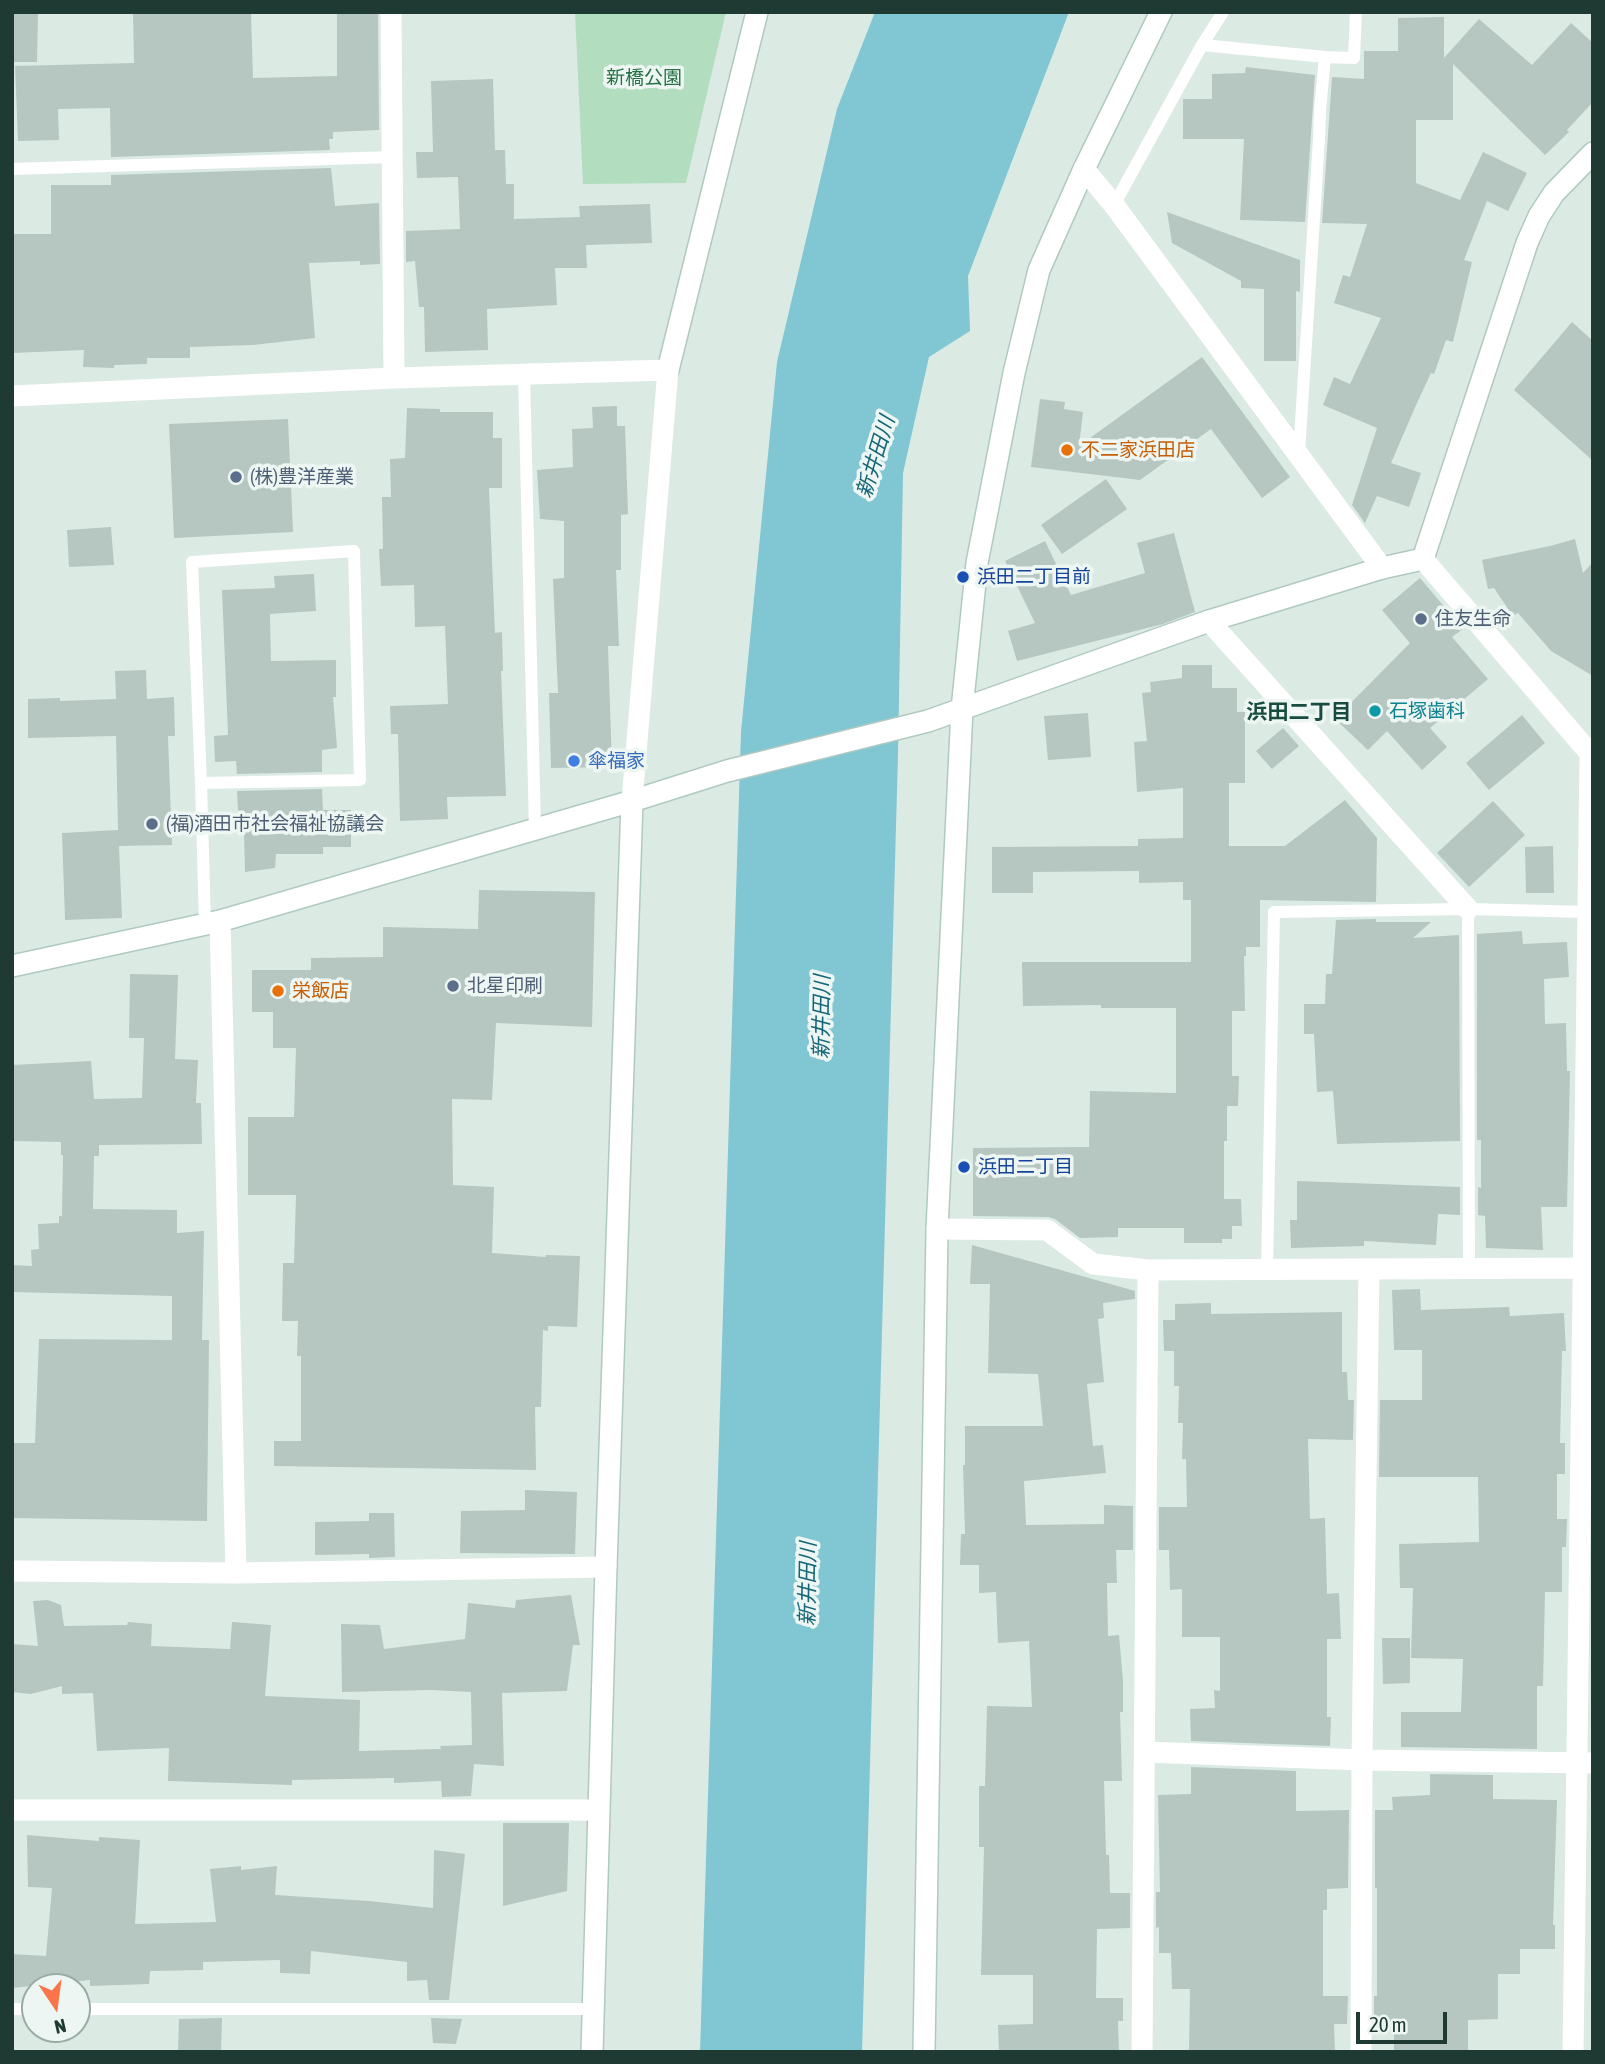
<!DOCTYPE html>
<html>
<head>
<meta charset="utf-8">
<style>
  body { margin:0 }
  #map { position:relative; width:1605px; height:2064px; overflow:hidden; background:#dceae4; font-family:"Asap Condensed",sans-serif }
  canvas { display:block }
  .frame { position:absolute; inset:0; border:14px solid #1e3a32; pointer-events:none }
  .north { position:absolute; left:21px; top:1973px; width:70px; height:70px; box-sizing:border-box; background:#edf6f2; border:2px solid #9aaba5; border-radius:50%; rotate:167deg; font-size:19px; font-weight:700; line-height:28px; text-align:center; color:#1e3a32 }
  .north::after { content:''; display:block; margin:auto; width:24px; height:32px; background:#fa754a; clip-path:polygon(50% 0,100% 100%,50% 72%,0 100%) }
  .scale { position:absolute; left:1356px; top:2012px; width:91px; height:32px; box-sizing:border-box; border:4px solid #1e3a32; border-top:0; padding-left:9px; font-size:21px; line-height:24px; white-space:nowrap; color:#1e3a32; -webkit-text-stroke:5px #edf6f2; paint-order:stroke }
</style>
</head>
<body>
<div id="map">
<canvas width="1605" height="2064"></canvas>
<div class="frame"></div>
<div class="north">N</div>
<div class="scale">20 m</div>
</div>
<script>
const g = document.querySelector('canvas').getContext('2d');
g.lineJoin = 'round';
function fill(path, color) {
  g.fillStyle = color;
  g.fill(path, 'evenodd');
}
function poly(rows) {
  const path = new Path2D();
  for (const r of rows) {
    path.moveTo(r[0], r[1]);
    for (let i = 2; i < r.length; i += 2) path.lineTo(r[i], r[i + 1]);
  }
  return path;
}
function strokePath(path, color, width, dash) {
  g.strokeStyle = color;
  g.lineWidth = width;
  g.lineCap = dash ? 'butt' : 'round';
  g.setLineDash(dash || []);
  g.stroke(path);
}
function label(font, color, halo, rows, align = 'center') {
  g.font = font + ' "Asap Condensed","Noto Sans JP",sans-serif';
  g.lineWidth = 7;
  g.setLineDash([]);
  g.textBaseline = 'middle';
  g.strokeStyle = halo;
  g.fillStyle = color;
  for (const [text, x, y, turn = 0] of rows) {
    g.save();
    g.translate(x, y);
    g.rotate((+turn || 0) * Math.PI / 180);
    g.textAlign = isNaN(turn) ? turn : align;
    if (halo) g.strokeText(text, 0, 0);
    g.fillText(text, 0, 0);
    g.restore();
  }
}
fill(poly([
  [575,12,726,12,686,183,583,184]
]), '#b3ddbf');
fill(poly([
  [875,12,1069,12,968,276,970,331,929,357,903,473,898,754,862,2052,700,2052,741,732,777,362,837,109]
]), '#80c6d3');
fill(poly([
  [12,12,38,12,37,62,12,62],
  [133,12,251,12,253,78,337,76,337,12,378,12,379,130,333,132,333,139,329,139,330,150,111,157,110,108,58,109,59,140,18,141,15,66,134,63],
  [1444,17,1444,58,1479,19,1532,65,1571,23,1593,43,1593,102,1567,130,1569,132,1545,155,1453,64,1453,120,1416,120,1416,183,1460,200,1483,152,1527,173,1508,211,1487,201,1464,260,1472,262,1453,342,1446,340,1434,374,1431,373,1417,403,1391,463,1421,473,1409,507,1377,496,1365,523,1352,505,1377,428,1323,405,1334,377,1350,384,1381,318,1334,303,1343,275,1350,277,1367,224,1322,223,1332,77,1364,79,1364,51,1398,51,1398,18],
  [1246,67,1315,75,1305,222,1240,220,1244,139,1183,139,1183,99,1212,99,1212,74,1245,73],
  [493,79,495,150,505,150,506,184,514,184,514,219,580,217,579,206,650,204,652,243,586,245,587,268,555,268,557,305,487,309,488,350,425,352,424,307,419,307,415,261,406,262,406,231,460,229,458,177,417,178,416,152,433,152,431,81],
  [331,168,335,206,379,203,380,264,360,265,360,261,309,263,315,338,253,345,190,347,190,358,147,358,147,364,114,365,114,368,83,367,84,350,12,353,12,234,51,234,51,185,111,185,111,175],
  [1167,212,1300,260,1300,292,1296,291,1296,361,1264,361,1264,289,1241,288,1241,281,1172,243],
  [1572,322,1593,341,1593,461,1514,390],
  [1202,357,1290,477,1262,498,1211,429,1140,480,1031,467,1040,399,1065,402,1064,409,1083,412,1079,446],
  [617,406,617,426,625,426,628,514,621,515,621,570,616,570,619,646,608,646,612,767,551,768,549,693,558,693,553,579,564,578,564,521,540,519,537,470,573,467,572,429,593,428,592,407],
  [407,408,440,409,440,412,493,412,493,438,502,438,502,488,489,488,495,633,502,632,503,671,501,671,506,796,447,797,448,819,400,821,398,734,391,734,390,706,448,704,445,626,415,627,414,585,381,586,379,549,383,549,382,497,391,497,390,459,405,458],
  [288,419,293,532,174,538,169,424],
  [1106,479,1127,509,1062,554,1041,525],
  [111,527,114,565,69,567,67,530],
  [1174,533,1195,612,1163,624,1017,661,1008,631,1035,623,1005,561,1045,541,1071,595,1145,573,1137,543],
  [1575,539,1583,573,1593,562,1593,676,1551,651,1518,613,1513,616,1494,588,1488,589,1482,560,1550,546],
  [314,574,316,611,270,614,271,661,336,660,336,697,333,697,337,748,322,750,322,772,237,774,236,761,215,762,214,736,228,735,222,590,275,588,274,576],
  [1420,578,1463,629,1452,637,1488,679,1430,728,1447,747,1422,770,1387,731,1368,750,1335,719,1410,643,1382,610],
  [1182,665,1212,665,1212,688,1237,688,1237,712,1245,712,1245,783,1229,783,1229,846,1285,846,1345,800,1377,838,1376,902,1260,900,1260,947,1246,947,1246,956,1244,956,1245,1011,1232,1011,1232,1076,1239,1076,1238,1106,1227,1106,1227,1141,1224,1141,1224,1199,1241,1199,1242,1226,1232,1226,1232,1239,1222,1239,1222,1243,1184,1243,1184,1228,1118,1228,1118,1237,1080,1238,1055,1219,1048,1217,973,1216,973,1148,1089,1147,1090,1091,1176,1093,1176,1008,1101,1008,1101,1005,1023,1006,1022,962,1191,962,1191,900,1183,900,1183,882,1139,883,1139,871,1033,872,1033,893,992,893,992,847,1138,846,1138,839,1183,838,1183,788,1137,792,1134,742,1147,741,1142,693,1151,692,1150,682,1182,678],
  [146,670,147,699,174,697,175,736,168,736,172,845,119,846,122,918,65,920,62,833,118,830,116,736,28,738,28,699,60,698,60,701,116,699,115,671],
  [1088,713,1091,757,1048,760,1044,716],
  [1522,715,1545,743,1489,790,1466,763],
  [1283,728,1299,746,1272,769,1256,751],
  [322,789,323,810,351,810,351,847,323,847,323,854,276,854,275,868,245,872,244,832,239,832,237,791],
  [1493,801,1525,835,1469,887,1437,853],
  [1553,846,1554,893,1526,893,1525,847],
  [479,890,595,892,592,1027,496,1023,492,1100,452,1099,453,1185,494,1187,492,1253,546,1257,546,1255,580,1256,577,1327,548,1326,548,1331,543,1330,541,1407,535,1407,536,1470,274,1466,274,1441,301,1441,301,1356,297,1356,298,1321,282,1321,283,1263,294,1263,296,1195,248,1195,248,1117,294,1117,296,1048,273,1048,273,1012,252,1012,252,970,311,970,311,958,383,957,383,927,478,929],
  [1376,919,1376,922,1431,922,1413,938,1459,935,1460,1141,1337,1144,1333,1091,1317,1092,1314,1034,1304,1034,1304,1004,1325,1004,1326,974,1332,974,1336,920],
  [1522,931,1523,944,1567,942,1569,977,1544,979,1545,1024,1566,1023,1567,1071,1570,1071,1567,1207,1541,1207,1543,1250,1486,1248,1485,1216,1478,1215,1478,1187,1481,1188,1481,1140,1477,1140,1477,934],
  [130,974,178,975,175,1059,198,1060,196,1103,201,1103,202,1144,99,1145,99,1156,94,1156,93,1209,177,1210,177,1233,204,1231,202,1340,209,1340,207,1521,12,1518,12,1443,35,1443,39,1339,172,1340,172,1296,12,1292,12,1265,32,1266,31,1250,39,1249,38,1224,59,1223,59,1216,62,1216,63,1155,61,1155,61,1142,12,1141,12,1065,91,1061,94,1099,142,1098,144,1038,129,1038],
  [1297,1181,1460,1187,1460,1215,1438,1214,1436,1245,1364,1241,1364,1246,1291,1248,1290,1220,1297,1220],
  [972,1245,1135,1291,1135,1299,1103,1303,1104,1318,1098,1319,1104,1382,1087,1384,1093,1446,1103,1445,1106,1473,1024,1481,1026,1525,1104,1524,1104,1505,1133,1506,1133,1550,1116,1550,1117,1583,1107,1583,1108,1636,1119,1635,1123,1681,1123,1712,1120,1712,1122,1781,1104,1781,1106,1855,1109,1855,1110,1893,1130,1893,1130,1928,1097,1929,1096,1998,1123,1998,1123,2021,1118,2021,1119,2052,999,2052,998,2025,1033,2024,1033,1975,981,1975,984,1847,979,1847,979,1786,985,1786,987,1706,1032,1707,1029,1641,998,1643,996,1592,979,1593,979,1565,960,1565,961,1534,965,1534,963,1465,965,1465,965,1426,1043,1426,1038,1374,988,1373,990,1284,970,1284],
  [1420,1289,1421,1310,1509,1307,1510,1316,1564,1313,1566,1351,1562,1351,1560,1443,1565,1443,1565,1474,1557,1474,1557,1519,1567,1519,1566,1547,1562,1547,1562,1592,1545,1592,1543,1686,1537,1686,1537,1749,1401,1747,1401,1712,1461,1712,1463,1659,1411,1658,1413,1588,1400,1588,1399,1544,1479,1542,1478,1477,1379,1477,1380,1400,1422,1400,1422,1350,1394,1350,1392,1290],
  [1211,1303,1211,1314,1342,1312,1342,1372,1347,1372,1348,1400,1354,1400,1353,1440,1308,1439,1310,1519,1325,1518,1327,1594,1339,1593,1341,1639,1327,1639,1327,1717,1331,1717,1330,1746,1191,1741,1190,1709,1215,1708,1214,1690,1220,1691,1220,1637,1182,1637,1182,1589,1170,1590,1169,1550,1159,1550,1159,1507,1187,1507,1186,1459,1182,1459,1183,1423,1178,1423,1179,1386,1174,1386,1174,1351,1164,1351,1163,1320,1175,1320,1175,1304],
  [525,1490,577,1492,575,1554,460,1553,461,1511,525,1510],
  [369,1513,394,1513,395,1557,369,1558,369,1554,315,1555,315,1522,369,1521],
  [571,1595,580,1645,573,1645,567,1691,502,1693,504,1766,474,1764,471,1796,442,1797,441,1781,394,1783,394,1778,292,1780,292,1785,168,1781,169,1748,97,1751,93,1693,62,1694,62,1686,31,1694,12,1692,12,1644,38,1646,33,1601,48,1600,61,1605,64,1626,127,1625,128,1622,152,1624,151,1646,230,1649,232,1622,271,1625,265,1696,360,1700,359,1751,441,1749,440,1746,472,1745,471,1692,431,1690,342,1692,341,1624,380,1625,384,1649,465,1639,468,1603,515,1608,516,1600],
  [1382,1638,1410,1638,1410,1683,1383,1684],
  [1191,1767,1296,1771,1296,1811,1349,1810,1348,1888,1327,1889,1327,1910,1323,1910,1323,1996,1348,1996,1347,2024,1334,2024,1335,2052,1189,2052,1190,1989,1172,1989,1171,1953,1159,1953,1159,1927,1156,1928,1156,1892,1160,1892,1158,1795,1191,1794],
  [1430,1774,1493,1775,1493,1799,1557,1800,1553,1925,1555,1925,1555,1949,1520,1949,1520,1974,1498,1974,1498,2019,1468,2020,1468,2052,1394,2052,1394,2022,1374,2022,1374,1996,1377,1996,1377,1888,1375,1888,1375,1810,1393,1810,1392,1797,1430,1795],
  [503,1823,569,1823,567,1891,503,1906],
  [27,1835,99,1841,99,1837,140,1840,135,1924,216,1922,210,1869,241,1866,241,1870,277,1866,275,1895,369,1901,433,1908,434,1850,465,1854,449,2000,429,2000,427,1980,407,1981,407,1962,311,1951,310,1974,280,1973,280,1960,203,1962,203,1970,150,1971,149,1984,90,1986,90,1980,12,1988,12,1954,46,1956,52,1888,28,1887],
  [222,2018,221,2052,178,2052,179,2019],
  [431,2018,462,2019,456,2044,433,2043]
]), '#b5c7c0');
const secondary = poly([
  [668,370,757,12],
  [12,966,220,921,632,801,727,771,928,721,1209,621,1382,568,1423,559,1527,243,1539,216,1554,193,1593,153],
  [592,2052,606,1567,632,801],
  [924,2052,937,1229,962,709,977,563,1014,373,1039,270,1084,169,1161,12]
]);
strokePath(secondary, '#afcac0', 24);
strokePath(poly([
  [1202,45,1325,57,1354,58,1356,12],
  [12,169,392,157],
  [1114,205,1202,45,1223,12],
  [524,374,535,829],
  [1299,454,1319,139,1320,110,1325,57],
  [201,783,360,780,354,551,192,562,201,783,205,924],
  [1468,909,1469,1269],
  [1267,1269,1274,912,1468,909,1588,912],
  [12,2009,35,2009],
  [77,2009,593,2009]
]), '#fff', 12);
strokePath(poly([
  [391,12,394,378],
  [1084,169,1114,205,1382,568],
  [12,396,394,378,668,370,632,801],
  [1423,559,1593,757],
  [1209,621,1468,909],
  [220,921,236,1573],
  [937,1229,1047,1230,1093,1264,1148,1270,1593,1268],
  [12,1571,236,1573,606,1567],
  [1145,1752,1362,1760,1593,1763],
  [12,1810,599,1810],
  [1142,2052,1148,1270],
  [1361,2052,1362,1760,1369,1269],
  [1573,2052,1590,755]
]), '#fff', 21);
strokePath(secondary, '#fff', 21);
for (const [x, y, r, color] of [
  [1067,450,7,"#e8710a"],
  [236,477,7,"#5c6f8a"],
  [963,577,7,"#1a4fb4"],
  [1421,619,7,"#5c6f8a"],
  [1375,711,7,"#0f9aa8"],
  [574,761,7,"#3f7fe0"],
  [152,824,7,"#5c6f8a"],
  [453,986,7,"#5c6f8a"],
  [278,991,7,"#e8710a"],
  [964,1167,7,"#1a4fb4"]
]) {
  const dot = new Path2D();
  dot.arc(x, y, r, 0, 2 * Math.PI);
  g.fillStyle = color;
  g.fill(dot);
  strokePath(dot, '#edf6f2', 2.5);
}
label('19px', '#267244', '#edf6f2', [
  ["新橋公園",644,78]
]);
label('19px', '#c56008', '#edf6f2', [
  ["不二家浜田店",1081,450],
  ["栄飯店",292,991]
], 'left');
label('19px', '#4e5e75', '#edf6f2', [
  ["(株)豊洋産業",250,477],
  ["住友生命",1435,619],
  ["(福)酒田市社会福祉協議会",166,824],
  ["北星印刷",467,986]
], 'left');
label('19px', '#164399', '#edf6f2', [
  ["浜田二丁目前",977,577],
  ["浜田二丁目",978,1167]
], 'left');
label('19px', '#0d838f', '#edf6f2', [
  ["石塚歯科",1389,711]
], 'left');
label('19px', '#366cbe', '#edf6f2', [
  ["傘福家",588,761]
], 'left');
label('italic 21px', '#156778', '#edf6f2', [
  ["新井田川",876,457,-73],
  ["新井田川",822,1017,-89],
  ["新井田川",808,1584,-89]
]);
label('bold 21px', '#194c40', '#edf6f2', [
  ["浜田二丁目",1299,712]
]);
</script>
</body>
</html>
